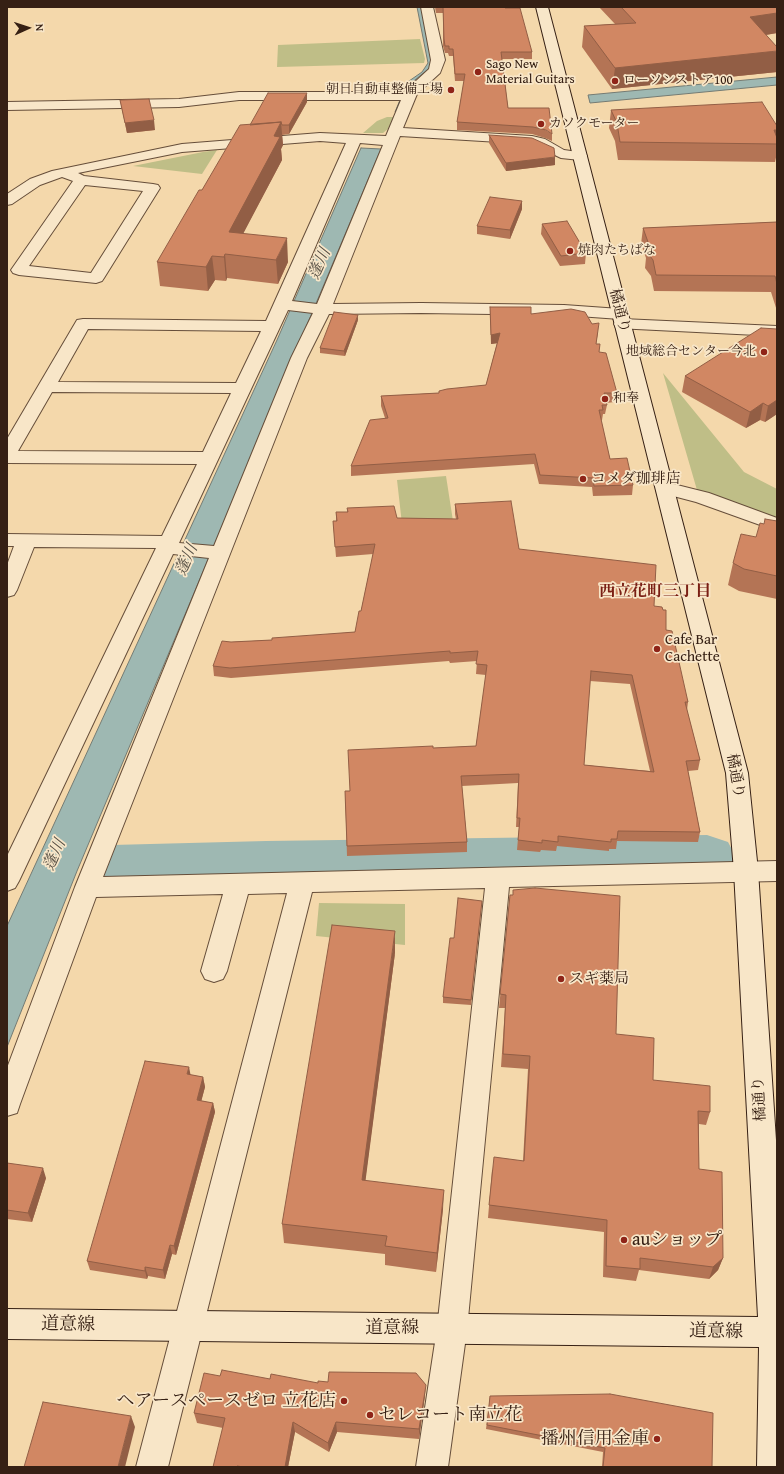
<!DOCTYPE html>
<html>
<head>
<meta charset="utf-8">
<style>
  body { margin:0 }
  #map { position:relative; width:784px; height:1474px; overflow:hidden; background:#f4d8ab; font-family:"Gentium Book Plus",serif }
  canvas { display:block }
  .frame { position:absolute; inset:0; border:8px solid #362014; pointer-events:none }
  .north { position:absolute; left:8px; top:8px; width:40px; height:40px; -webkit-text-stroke:3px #f8e6c8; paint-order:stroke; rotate:87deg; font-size:11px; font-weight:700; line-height:16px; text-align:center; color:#362014 }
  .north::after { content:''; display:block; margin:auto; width:14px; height:18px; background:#362014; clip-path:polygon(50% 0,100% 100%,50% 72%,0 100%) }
</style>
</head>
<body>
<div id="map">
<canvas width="784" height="1474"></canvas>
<div class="frame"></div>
<div class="north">N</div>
</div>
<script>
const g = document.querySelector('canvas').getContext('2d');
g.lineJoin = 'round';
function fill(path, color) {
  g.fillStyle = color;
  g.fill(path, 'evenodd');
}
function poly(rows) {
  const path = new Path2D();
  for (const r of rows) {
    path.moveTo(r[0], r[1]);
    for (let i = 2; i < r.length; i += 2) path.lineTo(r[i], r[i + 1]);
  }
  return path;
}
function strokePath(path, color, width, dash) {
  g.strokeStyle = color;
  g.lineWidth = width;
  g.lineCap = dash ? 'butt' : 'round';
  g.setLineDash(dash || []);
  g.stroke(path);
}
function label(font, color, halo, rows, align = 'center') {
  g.font = font + ' "Gentium Book Plus","Noto Serif JP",serif';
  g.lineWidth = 3.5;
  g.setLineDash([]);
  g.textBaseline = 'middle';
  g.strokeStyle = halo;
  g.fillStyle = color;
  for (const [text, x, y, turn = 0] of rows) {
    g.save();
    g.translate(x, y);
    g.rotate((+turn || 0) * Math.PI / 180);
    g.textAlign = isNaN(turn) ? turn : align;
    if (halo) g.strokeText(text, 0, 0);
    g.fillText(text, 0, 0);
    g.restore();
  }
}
fill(poly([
  [420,39,425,59,424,63,277,67,278,45],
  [387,117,395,117,388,129,383,133,363,133,377,121],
  [217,150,202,174,133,166,203,152],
  [663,373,744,472,777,489,777,522,697,490],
  [446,476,453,521,402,524,397,480],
  [319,903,405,904,405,945,316,936]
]), '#bfbe87');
const water = poly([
  [417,7,421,7,433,59,432,66,404,89,402,92,400,112,395,112,400,100,397,95,399,88,422,72,428,63,417,7],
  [777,77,777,85,590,103,588,95,777,77],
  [361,148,381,149,77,871,7,1047,7,926,277,340,361,148]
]);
fill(water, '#9eb8b2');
strokePath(water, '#747b73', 1);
fill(poly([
  [707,835,728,842,737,859,728,876,707,883,266,889,112,893,91,886,82,869,91,852,112,845,266,841,707,835]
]), '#9eb8b2');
const street = poly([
  [421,7,433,7,445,60,440,73,417,94,403,128,532,136,545,139,564,150,585,153,587,156,585,159,580,160,561,158,532,144,400,136,333,304,421,303,564,305,620,309,626,311,628,314,626,317,620,319,564,315,421,313,329,314,307,358,103,877,777,861,777,881,509,887,467,1329,448,1467,416,1467,437,1329,485,888,312,892,168,1467,136,1467,287,893,248,894,227,971,223,979,214,982,205,979,201,971,223,894,96,897,20,1104,17,1113,7,1116,7,1068,75,887,209,558,173,554,19,881,15,888,7,891,7,856,156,548,34,547,17,590,14,595,7,597,7,565,14,546,7,546,7,534,162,536,197,464,7,463,7,439,77,320,83,319,266,321,346,143,320,141,182,152,78,173,84,176,153,184,158,185,160,188,104,278,102,281,96,283,19,275,13,273,11,270,73,181,62,177,40,185,12,204,7,205,7,194,30,179,52,171,182,144,320,133,386,136,401,100,239,100,179,107,7,110,7,102,179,99,239,92,404,92,429,69,431,60,421,7],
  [360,143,383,145,317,304,292,301,360,143],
  [85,185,143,191,91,273,29,266,85,185],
  [288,310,313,313,291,358,214,546,179,543,288,310],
  [88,329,261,331,236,383,58,382,88,329],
  [52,392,231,393,203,452,18,451,52,392],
  [622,319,777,326,777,336,616,328,614,324,616,320,622,319],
  [665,482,709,493,777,518,777,533,770,531,763,526,696,502,658,492,656,488,658,484,665,482]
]);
const secondary = poly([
  [536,7,548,7,748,773,758,871,777,1155,777,1467,757,1467,759,1347,7,1339,7,1309,758,1317,734,871,726,773,536,7]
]);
strokePath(street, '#664e3a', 2);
strokePath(secondary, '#362014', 2);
fill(street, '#f8e6c8');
fill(secondary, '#f8e6c8');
fill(poly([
  [435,7,504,7,505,8,532,52,532,59,502,59,508,108,552,134,552,141,545,138,532,134,457,130,457,122,464,81,455,81,453,56,449,56,448,53,445,53,443,46,443,13,436,13],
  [599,7,777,7,777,33,766,35,777,72,612,89,582,47,584,26,615,24],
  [120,100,155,130,127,133,122,110],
  [307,102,289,134,282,135,283,145,281,149,282,160,243,233,288,262,278,284,227,278,226,281,215,280,208,291,160,286,157,262,202,190,250,125],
  [611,110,777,126,777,153,775,162,618,160,615,141,609,128],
  [489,135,555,165,506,171,489,143],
  [522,201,522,209,510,239,477,234,477,226],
  [777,222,777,311,771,292,654,291,651,276,645,268,646,258,641,244,643,228],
  [542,224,586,253,585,264,560,266,541,234],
  [490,307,592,324,598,333,596,344,599,352,617,393,615,402,606,403,607,405,605,414,603,414,602,420,601,420,610,459,633,485,632,495,593,496,592,487,539,484,534,464,351,476,351,466,385,418,381,406,381,396,439,393,486,385,497,343,491,344,490,316],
  [358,320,345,356,320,353,320,348],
  [777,329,777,414,765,422,760,420,746,428,682,392,685,376],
  [455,504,519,549,654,606,666,630,688,702,687,710,700,760,698,770,688,771,700,832,698,842,617,841,616,849,609,849,609,851,557,846,556,851,541,850,540,852,517,850,519,827,516,827,518,783,462,786,467,842,467,852,347,856,345,791,350,791,433,748,476,746,486,675,476,674,477,661,450,663,449,661,231,678,214,676,213,666,231,642,272,640,355,632,361,611,373,554,336,557,333,521,336,521,336,512,347,512,347,508,397,518,456,519,455,514],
  [590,681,630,684,650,771,584,765],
  [777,521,777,599,739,591,728,585,733,563,756,537,764,524],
  [777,633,777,642,776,638],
  [510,895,616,1034,653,1080,710,1112,706,1125,699,1124,699,1169,723,1258,718,1270,709,1279,639,1270,636,1281,603,1277,604,1232,488,1218,492,1170,523,1161,528,1069,501,1067,505,1008,499,1008],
  [482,901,471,1005,443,1003,443,997,454,938],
  [395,953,365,1181,443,1209,436,1272,385,1265,385,1254,284,1243,282,1224],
  [191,1075,203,1077,205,1087,201,1101,213,1103,215,1112,176,1255,172,1254,165,1279,148,1276,147,1279,90,1270,87,1261],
  [7,1163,46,1178,32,1222,7,1219],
  [220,1376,318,1383,425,1395,419,1439,337,1432,329,1452,295,1432,288,1467,213,1467,223,1428,197,1423,194,1413],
  [490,1396,712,1467,602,1467,603,1452,486,1429]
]), '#b47455');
fill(poly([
  [777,13,777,33,746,38,750,17],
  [777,51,777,72,612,89,615,68],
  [307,93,307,102,289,134,289,125],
  [154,120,155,130,127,133,125,123],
  [281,122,283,145,281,149,282,160,232,255,229,232,274,136],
  [774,130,777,130,777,141],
  [555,157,555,165,506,171,506,163],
  [522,201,522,209,510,239,510,230],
  [287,238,288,262,278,284,276,260],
  [225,254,227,278,226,281,224,257],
  [212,256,215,280,208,291,206,267],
  [358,315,358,320,345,356,344,351],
  [500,333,499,343,491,344,491,335],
  [777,400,777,414,765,422,768,406],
  [763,403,760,420,746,428,750,412],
  [395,931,395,953,363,1200,362,1180],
  [189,1067,191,1077,187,1074],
  [203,1077,205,1087,199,1110,197,1100],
  [213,1103,215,1112,176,1255,174,1246],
  [43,1168,46,1178,32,1222,28,1213],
  [444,1190,443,1209,436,1272,437,1253],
  [170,1245,172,1254,165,1279,163,1270],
  [723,1258,718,1270,709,1279,713,1267],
  [145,1267,148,1276,147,1279,145,1271],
  [426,1385,425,1395,419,1439,419,1429],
  [131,1416,135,1427,125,1467,118,1467],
  [293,1422,295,1432,288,1467,285,1467],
  [336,1422,337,1432,329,1452,328,1443]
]), '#925e45');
const building = poly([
  [443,7,504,7,505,8,520,8,532,52,501,52,508,108,549,108,552,134,546,130,533,127,457,122,465,74,455,74,453,49,449,49,449,46,445,46,444,39,443,7],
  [621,7,777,7,777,13,750,17,777,47,777,51,615,68,584,26,636,23,621,7],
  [268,93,307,93,289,125,282,125,281,122,250,125,268,93],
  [149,99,154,120,125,123,120,100,149,99],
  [762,102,777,126,777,130,774,130,777,138,777,144,620,142,617,123,611,110,762,102],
  [281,122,274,136,280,137,229,232,287,238,276,260,225,254,224,257,212,256,206,267,157,262,199,190,202,190,240,125,281,122],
  [489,135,532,138,554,148,555,157,506,163,489,135],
  [490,197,522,201,510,230,477,226,490,197],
  [567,221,586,253,561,256,542,224,567,221],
  [777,222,777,284,775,276,656,275,653,260,647,252,648,242,643,228,777,222],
  [490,307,531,307,531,314,571,309,585,312,592,324,599,323,596,344,600,344,599,352,606,353,617,393,604,393,607,405,602,405,603,410,599,410,610,459,627,458,633,485,594,486,593,478,540,475,535,454,351,466,370,420,388,418,381,396,439,393,439,391,447,389,486,385,500,333,491,335,490,307],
  [334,312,358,315,344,351,320,348,334,312],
  [761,328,777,329,777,400,768,406,763,403,750,412,685,376,761,328],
  [511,501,519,549,656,565,654,606,662,607,663,610,666,610,666,630,672,631,688,702,685,702,700,760,686,761,700,832,618,831,617,839,611,839,611,842,558,836,558,842,542,840,542,843,518,840,520,818,517,818,519,774,461,776,467,842,347,846,345,791,350,791,348,750,433,746,433,748,476,746,487,665,476,664,478,651,450,653,450,651,230,668,213,666,222,641,231,642,272,640,272,638,355,632,359,611,361,611,375,544,335,547,333,521,337,521,336,512,348,512,347,508,394,506,397,518,458,519,455,504,511,501],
  [591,671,632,675,654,772,584,765,591,671],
  [765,519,777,521,777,576,744,569,733,563,741,534,756,537,760,523,764,524,765,519],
  [535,888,620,896,616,1034,654,1038,653,1080,710,1086,710,1112,698,1111,699,1169,722,1172,723,1258,713,1267,640,1258,640,1269,606,1266,607,1220,489,1205,494,1157,524,1161,530,1056,503,1054,506,995,500,994,510,895,513,895,513,890,535,888],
  [458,898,482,901,471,1000,443,997,450,938,454,938,458,898],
  [332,925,395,931,362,1180,444,1190,437,1253,385,1246,387,1236,282,1224,332,925],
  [145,1061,189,1067,187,1074,203,1077,197,1100,213,1103,174,1246,170,1245,163,1270,145,1267,145,1271,87,1261,145,1061],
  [7,1163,43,1168,28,1213,7,1210,7,1163],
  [222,1370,270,1379,271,1374,318,1383,318,1381,328,1382,329,1372,416,1373,426,1385,419,1429,336,1422,328,1443,293,1422,285,1467,244,1467,237,1466,237,1467,213,1467,225,1418,194,1413,204,1373,220,1376,222,1370],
  [610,1394,713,1413,712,1467,603,1467,605,1448,487,1425,490,1396,610,1394],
  [43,1402,131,1416,118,1467,24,1467,43,1402]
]);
fill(building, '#d18763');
strokePath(building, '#925e45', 1);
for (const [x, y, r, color] of [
  [478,72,4,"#8f2418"],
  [615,81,4,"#8f2418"],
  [451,90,4,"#8f2418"],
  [541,124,4,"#8f2418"],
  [570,251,4,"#8f2418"],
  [764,352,4,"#8f2418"],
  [605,399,4,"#8f2418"],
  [583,479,4,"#8f2418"],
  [657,649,4,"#8f2418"],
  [561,979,4,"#8f2418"],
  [624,1240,4,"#8f2418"],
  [344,1401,4,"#8f2418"],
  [370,1415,4,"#8f2418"],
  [657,1439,4,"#8f2418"]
]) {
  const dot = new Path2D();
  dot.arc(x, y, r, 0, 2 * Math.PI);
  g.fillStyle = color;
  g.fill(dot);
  strokePath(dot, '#f8e6c8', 1.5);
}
label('13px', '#362014', '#f8e6c8', [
  ["Sago New",486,65],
  ["Material Guitars",486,80],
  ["ローソンストア100",623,81],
  ["朝日自動車整備工場",443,90,"right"],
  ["カソクモーター",549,124],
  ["焼肉たちばな",578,251],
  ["地域総合センター今北",756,352,"right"],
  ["和奉",613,399]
], 'left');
label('15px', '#362014', '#f8e6c8', [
  ["橘通り",619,311,76],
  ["橘通り",735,776,80],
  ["橘通り",760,1099,-93]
]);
label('15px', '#362014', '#f8e6c8', [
  ["コメダ珈琲店",591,479],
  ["Cafe Bar",665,640],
  ["Cachette",665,657],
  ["スギ薬局",569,979]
], 'left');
label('italic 16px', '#554e43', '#f8e6c8', [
  ["蓬川",320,264,-66],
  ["蓬川",187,560,-66],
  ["蓬川",55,855,-66]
]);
label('bold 16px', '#7a1f14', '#f8e6c8', [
  ["西立花町三丁目",655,592]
]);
label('18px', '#362014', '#f8e6c8', [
  ["auショップ",632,1240],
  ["ヘアースペースゼロ 立花店",336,1401,"right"],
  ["セレコート南立花",378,1415],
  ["播州信用金庫",649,1439,"right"]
], 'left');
label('18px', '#362014', '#f8e6c8', [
  ["道意線",68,1325,1],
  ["道意線",392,1328],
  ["道意線",716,1332,1]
]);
</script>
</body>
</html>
